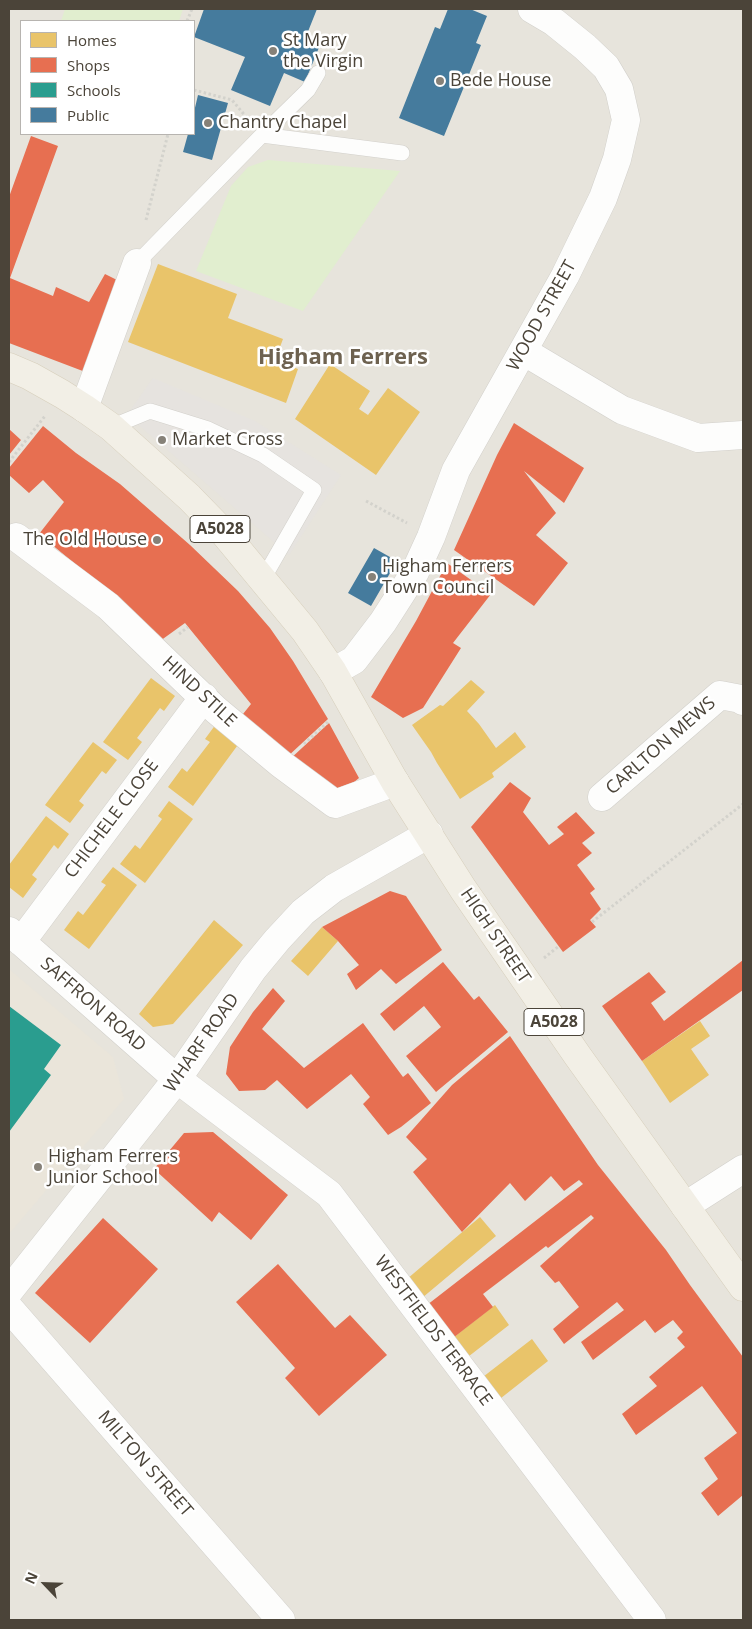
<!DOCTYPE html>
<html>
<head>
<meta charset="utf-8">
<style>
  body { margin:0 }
  #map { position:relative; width:752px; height:1629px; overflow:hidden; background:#f4f2ee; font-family:"Open Sans",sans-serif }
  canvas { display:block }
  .frame { position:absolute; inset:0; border:10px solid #4b4439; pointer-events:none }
  .legend { position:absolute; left:20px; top:20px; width:175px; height:115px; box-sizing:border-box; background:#fff; border:1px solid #b7b4b0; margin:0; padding:6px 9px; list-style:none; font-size:15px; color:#4b4439 }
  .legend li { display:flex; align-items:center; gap:10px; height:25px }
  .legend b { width:25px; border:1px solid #b7b4b0 }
  .north { position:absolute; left:20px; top:1559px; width:50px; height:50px; -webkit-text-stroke:4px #fff; paint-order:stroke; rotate:294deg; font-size:14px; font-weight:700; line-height:20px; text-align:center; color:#4b4439 }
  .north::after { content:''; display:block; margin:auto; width:18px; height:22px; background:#4b4439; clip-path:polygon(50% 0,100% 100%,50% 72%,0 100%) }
</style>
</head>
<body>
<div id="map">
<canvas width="752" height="1629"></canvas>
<div class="frame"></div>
<ul class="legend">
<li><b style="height:14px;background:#e9c46a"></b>Homes</li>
<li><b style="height:14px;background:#e76f51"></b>Shops</li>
<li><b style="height:14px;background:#2a9d8f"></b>Schools</li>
<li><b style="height:14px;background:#457b9d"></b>Public</li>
</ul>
<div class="north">N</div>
</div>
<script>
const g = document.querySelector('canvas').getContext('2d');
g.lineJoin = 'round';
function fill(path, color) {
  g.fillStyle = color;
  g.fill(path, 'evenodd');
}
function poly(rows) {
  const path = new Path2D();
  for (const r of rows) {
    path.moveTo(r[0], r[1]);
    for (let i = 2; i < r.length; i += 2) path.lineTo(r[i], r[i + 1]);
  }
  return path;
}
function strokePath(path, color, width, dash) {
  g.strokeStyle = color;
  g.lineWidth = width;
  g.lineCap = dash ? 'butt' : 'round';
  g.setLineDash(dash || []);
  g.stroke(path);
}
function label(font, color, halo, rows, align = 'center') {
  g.font = font + ' "Open Sans",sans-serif';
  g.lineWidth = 5;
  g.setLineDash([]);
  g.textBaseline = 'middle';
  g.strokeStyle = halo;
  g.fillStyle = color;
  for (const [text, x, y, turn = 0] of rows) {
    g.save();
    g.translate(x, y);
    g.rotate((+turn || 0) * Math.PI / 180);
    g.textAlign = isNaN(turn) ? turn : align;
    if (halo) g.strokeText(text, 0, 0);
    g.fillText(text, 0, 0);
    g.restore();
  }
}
fill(poly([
  [9,9,743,9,743,1620,9,1620],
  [21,21,194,21,194,134,21,134]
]), '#e7e4dc');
fill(poly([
  [9,969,113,1057,124,1099,9,1234]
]), '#eae5da');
fill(poly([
  [65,9,183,9,179,21,61,21],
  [268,160,400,171,303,311,196,271,231,186,248,167]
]), '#e1eecf');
fill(poly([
  [153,378,255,421,341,475,289,555,127,415]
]), '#e6e3df');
fill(poly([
  [158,264,237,294,228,318,283,339,275,360,298,369,286,403,128,342],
  [330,364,370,391,359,409,368,415,388,388,420,412,376,475,295,419],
  [151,678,175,696,164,711,160,708,147,725,137,738,142,742,128,760,103,742],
  [471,680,485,692,467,711,479,724,496,748,515,732,526,747,492,773,494,777,460,799,437,763,431,752,412,725,440,705,443,706],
  [216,724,240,742,193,806,168,787,182,768,187,772,210,742,205,739],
  [93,742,117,760,106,774,102,771,79,801,84,805,70,823,45,805],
  [169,801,193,819,145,883,120,864,135,845,140,849,162,819,158,816],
  [46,816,69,834,58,849,54,845,32,875,37,879,23,898,9,887,9,865],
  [113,867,137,885,89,949,64,930,78,911,83,915,106,885,101,882],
  [214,920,243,945,173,1024,153,1027,139,1014],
  [322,927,338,941,308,976,291,961],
  [700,1021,710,1036,691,1049,709,1075,670,1103,642,1061],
  [480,1217,496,1236,422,1298,407,1279],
  [495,1305,509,1325,464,1360,449,1341],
  [532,1339,548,1361,496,1402,479,1380]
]), '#e9c46a');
fill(poly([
  [31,136,58,146,10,278,53,296,56,287,89,302,105,274,123,283,88,373,9,343,9,197],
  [514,423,584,468,564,503,524,471,556,513,536,535,568,563,534,606,454,550,497,455],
  [43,426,76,453,120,484,190,545,238,591,270,628,293,661,328,719,286,758,243,714,251,704,185,623,160,641,74,563,39,534,64,502,43,480,29,493,9,475,9,468],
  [9,429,21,440,9,455],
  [447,563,491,594,453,643,461,648,423,708,403,718,371,697,416,621],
  [329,723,359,778,336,797,289,760],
  [510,782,531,798,523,812,549,845,564,834,557,827,576,812,595,833,582,843,592,853,577,865,595,889,590,893,601,909,590,920,596,927,563,952,471,827],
  [390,891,406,896,442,950,396,984,381,969,356,990,347,974,359,965,338,941,322,927],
  [743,960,743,990,642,1061,602,1006,649,972,666,992,651,1003,664,1021],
  [443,962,474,1000,479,996,508,1032,436,1092,406,1056,441,1027,424,1006,394,1031,380,1014],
  [273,988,285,1001,262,1029,304,1068,363,1023,403,1077,408,1073,431,1103,401,1127,388,1135,363,1104,370,1097,351,1074,307,1109,277,1080,265,1090,239,1091,226,1074,230,1047,253,1012],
  [510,1036,598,1165,666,1250,690,1285,743,1357,743,1495,718,1516,701,1493,718,1479,704,1458,737,1433,702,1386,636,1435,622,1414,657,1386,649,1377,685,1347,677,1338,683,1332,673,1320,655,1333,645,1320,593,1360,581,1342,624,1310,617,1302,564,1344,553,1329,579,1307,559,1281,555,1283,540,1266,594,1218,591,1215,548,1248,546,1246,483,1294,493,1307,453,1338,427,1305,583,1184,579,1180,564,1191,551,1176,525,1201,510,1183,462,1232,413,1172,427,1159,406,1137,452,1085],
  [213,1132,288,1195,251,1240,219,1212,212,1222,154,1169,184,1133],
  [103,1218,158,1269,90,1343,35,1293],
  [278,1264,335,1328,350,1315,387,1355,319,1416,285,1378,295,1368,236,1302]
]), '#e76f51');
fill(poly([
  [9,1006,61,1045,44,1069,51,1075,9,1132]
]), '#2a9d8f');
fill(poly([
  [204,9,317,9,305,39,320,45,305,82,284,73,270,106,231,90,245,57,194,37],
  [448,9,470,9,487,16,476,43,481,45,444,136,399,118,435,27,440,29],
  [198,95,228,103,212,160,183,152,188,134,194,134,194,112],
  [374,548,397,561,371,606,348,593]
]), '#457b9d');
const lane = poly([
  [262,135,308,90,318,73],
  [137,263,262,135,402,153],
  [111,427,150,411,208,429,263,455,314,490,263,579]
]);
const street = poly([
  [523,351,622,410,698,438,743,435],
  [84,408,137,263],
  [16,537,108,606,216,710,281,764,335,804,395,782],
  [333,672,354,660,383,622,415,572,431,537,456,470,565,276,603,198,617,159,626,120,619,89,606,67,585,47,554,22,532,9],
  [602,797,720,695,741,699,743,701],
  [9,931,177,1079,329,1194,652,1620],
  [21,942,204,697],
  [685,1206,743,1169],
  [9,1291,177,1079,253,969,277,940,303,912,334,888,429,834],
  [9,1308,281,1620]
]);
const primary = poly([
  [9,367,30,376,62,394,84,408,111,427,189,497,224,533,305,631,333,672,395,782,463,889,577,1055,743,1287]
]);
strokePath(lane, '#d2d0cb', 16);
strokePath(street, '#d2d0cb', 29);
strokePath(primary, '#d6cebb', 29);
strokePath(poly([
  [187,21,192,9],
  [194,90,232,100,247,118],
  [146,220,168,134],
  [9,462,45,416],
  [366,501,407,523],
  [179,634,188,627],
  [304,744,329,721],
  [592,922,743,804],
  [544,958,559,946]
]), '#d3d2cc', 3, [2.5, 2.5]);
strokePath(lane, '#fdfdfc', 15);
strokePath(street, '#fdfdfc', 28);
strokePath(primary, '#f2efe6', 28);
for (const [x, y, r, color] of [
  [273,51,5,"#868178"],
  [440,81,5,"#868178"],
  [208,123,5,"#868178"],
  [162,440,5,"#868178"],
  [157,540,5,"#868178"],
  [372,577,5,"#868178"],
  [38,1167,5,"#868178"]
]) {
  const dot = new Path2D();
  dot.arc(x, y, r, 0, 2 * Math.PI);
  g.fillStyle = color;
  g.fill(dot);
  strokePath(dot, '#fff', 2);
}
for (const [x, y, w] of [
  [220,529,60],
  [554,1022,60]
]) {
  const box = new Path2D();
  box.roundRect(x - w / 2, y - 13.5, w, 27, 4);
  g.fillStyle = '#fff';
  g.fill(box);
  strokePath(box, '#4b4439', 1);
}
label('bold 16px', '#4b4439', null, [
  ["A5028",220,529],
  ["A5028",554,1022]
]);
label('18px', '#4b4439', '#fff', [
  ["St Mary",283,41],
  ["the Virgin",283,62],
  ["Bede House",450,81],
  ["Chantry Chapel",218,123],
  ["Market Cross",172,440],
  ["The Old House",147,540,"right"],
  ["Higham Ferrers",382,567],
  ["Town Council",382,588],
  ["Higham Ferrers",48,1157],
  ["Junior School",48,1178]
], 'left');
label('18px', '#4b4439', '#fff', [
  ["WOOD STREET",542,316,-61],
  ["HIND STILE",199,692,43],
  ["CARLTON MEWS",661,746,-41],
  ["CHICHELE CLOSE",112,819,-53],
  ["HIGH STREET",495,936,56],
  ["SAFFRON ROAD",93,1005,41],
  ["WHARF ROAD",202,1043,-55],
  ["WESTFIELDS TERRACE",433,1331,53],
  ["MILTON STREET",145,1464,49]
]);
label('bold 22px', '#6e6250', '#fff', [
  ["Higham Ferrers",343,358]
]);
</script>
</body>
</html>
